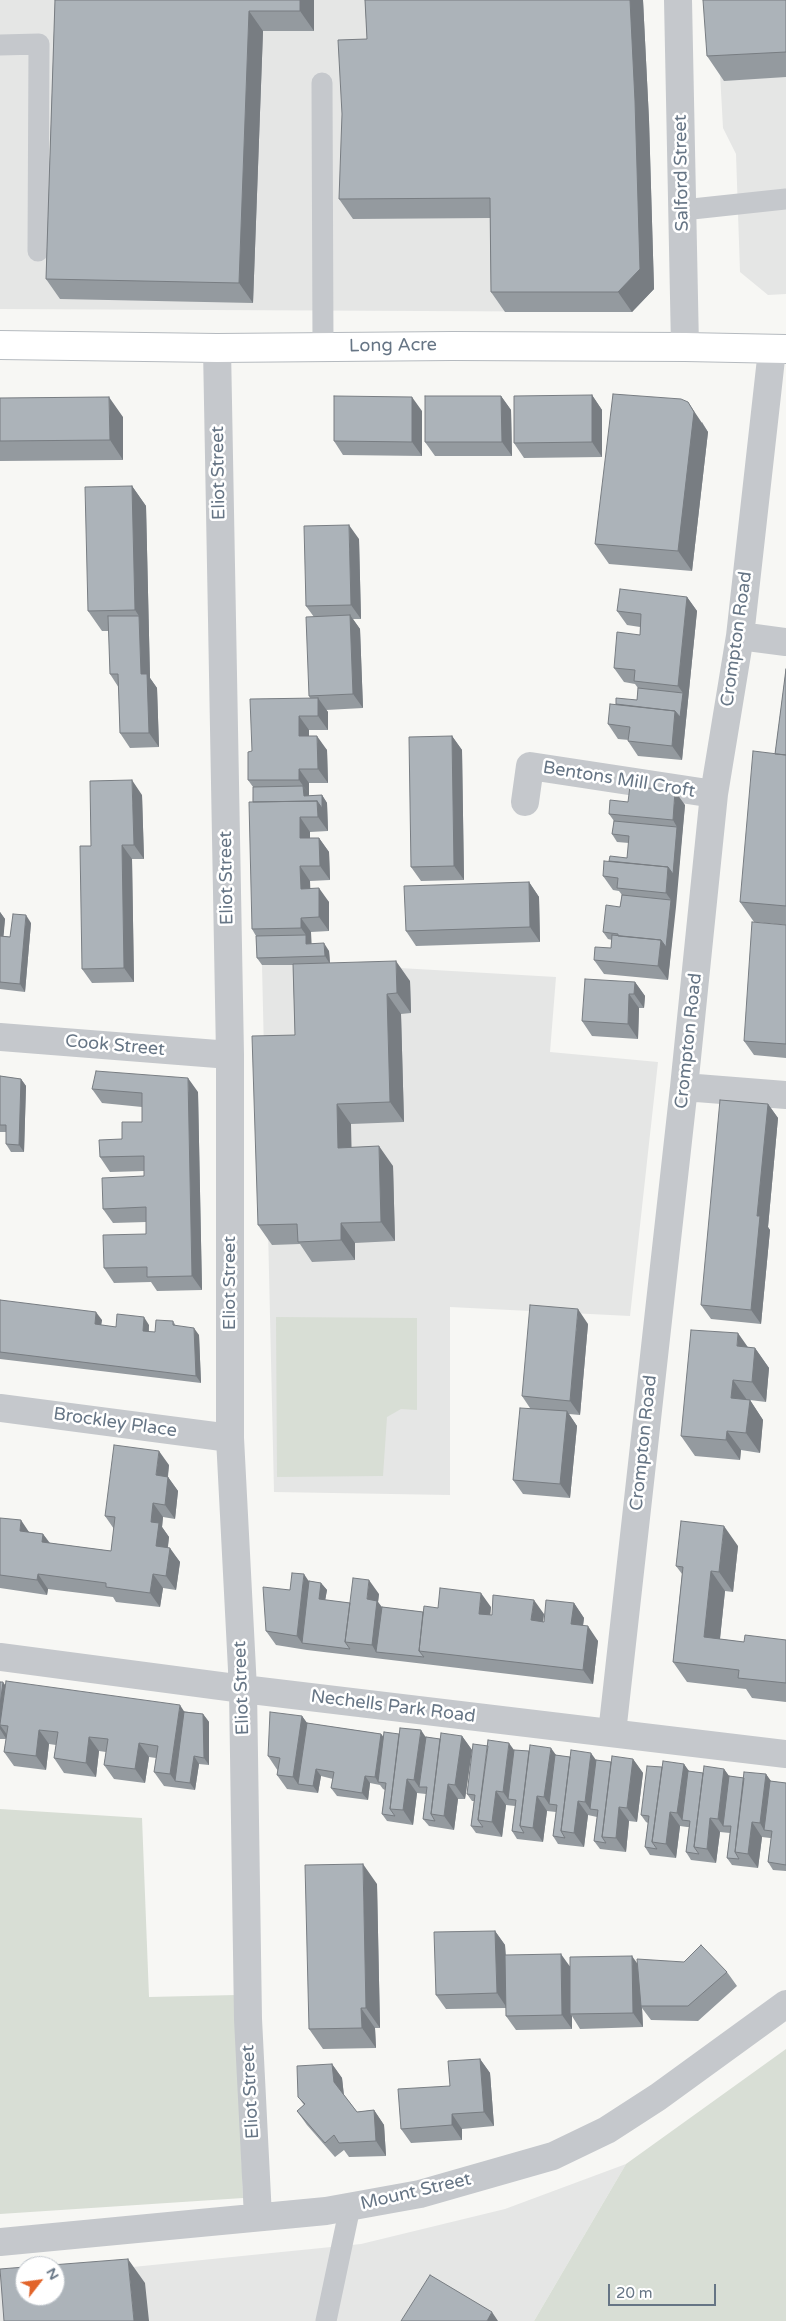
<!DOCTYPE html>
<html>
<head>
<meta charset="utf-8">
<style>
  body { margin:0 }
  #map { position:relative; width:786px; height:2321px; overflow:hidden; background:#f7f7f4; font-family:"Varela Round",sans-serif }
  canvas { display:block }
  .north { position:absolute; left:15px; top:2256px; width:50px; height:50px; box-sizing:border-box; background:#fff; border:1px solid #c2c8ce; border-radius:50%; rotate:60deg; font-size:14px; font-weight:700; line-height:20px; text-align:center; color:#667585 }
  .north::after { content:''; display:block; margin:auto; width:18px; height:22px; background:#e2642a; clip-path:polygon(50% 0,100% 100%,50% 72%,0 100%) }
  .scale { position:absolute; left:608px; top:2284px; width:108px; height:22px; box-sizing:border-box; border:2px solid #667585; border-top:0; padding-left:6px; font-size:15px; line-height:18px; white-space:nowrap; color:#667585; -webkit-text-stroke:4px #fff; paint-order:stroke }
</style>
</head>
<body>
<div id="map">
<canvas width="786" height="2321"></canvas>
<div class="north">N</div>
<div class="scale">20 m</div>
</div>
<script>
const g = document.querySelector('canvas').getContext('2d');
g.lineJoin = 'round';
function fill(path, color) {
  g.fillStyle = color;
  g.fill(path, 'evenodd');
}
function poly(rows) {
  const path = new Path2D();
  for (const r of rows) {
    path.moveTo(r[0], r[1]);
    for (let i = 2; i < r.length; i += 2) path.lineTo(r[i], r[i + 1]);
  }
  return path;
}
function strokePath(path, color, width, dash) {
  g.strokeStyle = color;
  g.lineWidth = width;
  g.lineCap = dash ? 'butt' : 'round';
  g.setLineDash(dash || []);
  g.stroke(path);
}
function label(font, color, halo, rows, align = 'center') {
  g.font = font + ' "Varela Round",sans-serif';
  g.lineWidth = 5;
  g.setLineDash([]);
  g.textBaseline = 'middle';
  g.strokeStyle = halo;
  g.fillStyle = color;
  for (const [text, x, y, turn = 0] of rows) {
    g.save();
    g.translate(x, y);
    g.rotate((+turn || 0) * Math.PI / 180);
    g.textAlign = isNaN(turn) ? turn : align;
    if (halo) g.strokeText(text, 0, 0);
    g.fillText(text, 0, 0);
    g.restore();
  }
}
fill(poly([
  [0,0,643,0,654,289,632,312,0,309],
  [716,0,786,0,786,294,768,295,740,272,736,154,723,128],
  [330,964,556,977,550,1052,658,1062,630,1316,450,1307,450,1495,274,1492,262,965],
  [626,2164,534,2321,0,2321,0,2278,25,2276,25,2296,55,2296,103,2270,361,2244,505,2209]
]), '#e5e6e5');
fill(poly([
  [276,1317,417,1318,417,1410,401,1409,387,1417,383,1476,277,1477],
  [0,1809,142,1818,149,1997,236,1995,243,2198,0,2214],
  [786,2049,786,2321,534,2321,626,2164]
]), '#d8ded5');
const secondary = poly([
  [0,345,217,348,453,346,685,347,786,349]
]);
strokePath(secondary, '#b5babf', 30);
strokePath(poly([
  [0,45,39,44,38,251],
  [322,83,323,347],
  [683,210,786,199],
  [326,2321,350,2207]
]), '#c5c8cc', 21);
strokePath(poly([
  [678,0,685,347],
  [217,348,230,1055,230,1438,243,1689,248,2019,258,2217],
  [740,636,786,642],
  [525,802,530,766,714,794],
  [0,1037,230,1055],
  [684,1087,786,1095],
  [0,1408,230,1438],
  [0,1657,243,1689,786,1754],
  [612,1733,684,1087,714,794,740,636,772,350],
  [0,2242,326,2211,420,2194,553,2156,607,2130,658,2097,786,2004]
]), '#c5c8cc', 28);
strokePath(secondary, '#fff', 28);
fill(poly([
  [55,0,314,0,314,31,263,31,253,303,60,299,46,279],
  [365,0,643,0,649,120,654,289,632,312,505,312,491,292,490,218,353,219,339,199,367,39],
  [786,0,786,77,724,81,707,56],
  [592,395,602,410,602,457,524,458,514,443],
  [501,396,511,410,512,456,435,456,425,442],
  [0,398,123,417,123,460,0,461],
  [422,411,422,456,343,455,334,441],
  [702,422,708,432,692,571,609,564,595,544],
  [132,486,146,506,150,678,157,688,159,747,130,748,120,733,119,688,110,674,109,631,102,631,88,611],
  [359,539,361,619,353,619,360,629,363,708,326,710,328,712,328,730,309,730,309,736,327,750,328,783,309,783,309,796,322,795,327,803,328,831,310,832,310,838,319,838,329,852,330,880,310,881,310,888,329,902,329,931,311,932,311,944,329,951,330,963,410,981,411,1013,401,1014,404,1122,351,1124,351,1147,393,1166,395,1241,355,1243,355,1260,312,1262,300,1244,272,1245,258,1225,295,1035,293,965,262,965,257,958,256,936,252,929,253,787,248,780,252,751,310,698,309,696,314,617,306,606],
  [687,597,697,611,682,760,638,756,628,741,629,740,618,739,608,724,616,704,637,700,638,688,635,684,624,682,614,668,640,635,640,627,627,625,617,611],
  [786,669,786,925,754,922,740,902,775,754],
  [452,736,462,750,464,880,421,881,411,867],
  [142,795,144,859,132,859,134,982,92,983,82,969,91,846],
  [628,802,685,805,668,980,604,974,594,960,611,948,612,940,608,939,603,932,620,907,622,895,619,891,613,890,603,876,609,861,627,858,629,843,617,842,612,834,614,821,609,814],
  [529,882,539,897,540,942,416,946,406,931],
  [0,912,5,919,3,936,10,937,31,923,25,992,0,989],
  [786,925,786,1058,754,1055,744,1041],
  [635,982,645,996,644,1008,639,1008,638,1039,592,1036,582,1021],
  [0,1076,21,1079,26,1086,24,1152,11,1152,6,1144,6,1132,0,1132],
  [92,1089,198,1092,202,1290,157,1291,151,1282,114,1283,104,1268,146,1234,146,1222,113,1223,103,1209,144,1176,144,1171,110,1172,100,1157,142,1122,142,1107,102,1103],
  [768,1104,778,1118,768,1227,770,1230,761,1324,711,1319,701,1305],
  [0,1300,102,1320,101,1325,116,1327,149,1325,149,1332,155,1332,173,1321,176,1326,199,1335,201,1383,0,1359],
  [588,1324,580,1415,569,1414,577,1426,570,1498,523,1494,513,1480,530,1408,522,1396],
  [748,1347,755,1348,769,1368,766,1402,750,1400,763,1420,760,1453,741,1450,740,1460,695,1456,681,1436],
  [169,1465,168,1477,178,1491,175,1519,163,1517,162,1527,169,1537,168,1547,180,1562,176,1590,163,1588,160,1607,116,1602,113,1597,48,1589,47,1595,0,1588,0,1518,29,1532,43,1534,50,1543,111,1551,114,1529,105,1516],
  [738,1546,733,1592,725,1591,720,1639,744,1642,786,1640,786,1702,752,1698,746,1689,687,1682,673,1662,682,1574,676,1566],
  [309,1581,321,1583,327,1590,325,1600,350,1603,379,1594,378,1602,382,1607,423,1612,438,1608,491,1607,490,1615,544,1614,543,1622,544,1622,574,1603,584,1618,583,1626,598,1641,593,1684,307,1650,276,1645,266,1631,290,1590],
  [0,1682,5,1686,203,1714,209,1722,209,1765,199,1764,195,1790,164,1786,154,1772,156,1758,149,1757,145,1783,114,1779,104,1765,106,1752,99,1751,96,1777,64,1773,54,1758,56,1745,49,1744,46,1770,14,1766,4,1752,6,1739,0,1739],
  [302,1716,307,1723,381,1734,384,1737,426,1737,440,1739,462,1736,472,1750,465,1799,458,1799,454,1830,429,1826,423,1819,426,1794,417,1793,413,1825,387,1821,382,1814,385,1790,383,1789,380,1785,370,1783,368,1800,337,1796,331,1788,333,1779,321,1776,318,1793,287,1789,277,1775,278,1771,268,1756],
  [514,1750,611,1762,633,1759,643,1773,637,1822,629,1821,626,1852,600,1849,594,1841,597,1817,588,1815,584,1847,558,1844,553,1836,556,1812,547,1811,543,1842,517,1839,512,1831,515,1806,506,1805,502,1837,476,1833,471,1826,474,1801,472,1801,467,1794],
  [684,1764,688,1771,703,1773,724,1769,729,1776,744,1778,766,1774,770,1781,786,1783,786,1871,773,1870,768,1862,771,1838,770,1838,762,1837,758,1868,732,1865,727,1858,730,1833,720,1832,716,1863,691,1860,686,1852,689,1827,687,1827,680,1826,676,1858,650,1855,645,1847,648,1823,646,1822,641,1815,662,1767],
  [377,1884,380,2028,375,2028,376,2048,323,2049,309,2029],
  [495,1931,505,1945,506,1955,570,1966,638,1965,727,1972,737,1986,698,2021,651,2020,642,2008,643,2027,580,2029,572,2016,572,2029,516,2030,506,2016,506,2008,446,2009,436,1995],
  [480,2059,490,2073,494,2126,462,2129,462,2140,411,2143,401,2129],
  [332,2064,342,2078,344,2095,357,2112,374,2110,384,2125,386,2156,349,2157,344,2150,335,2157,307,2125,297,2111,304,2105,298,2097]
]), '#949a9f');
fill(poly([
  [300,0,314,0,314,31,300,11],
  [630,0,643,0,649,120,654,289,632,312,618,292],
  [249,11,263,31,253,303,239,283],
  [592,395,602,410,602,457,592,442],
  [501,396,511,410,512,456,502,442],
  [109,397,123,417,123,460,110,440],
  [412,397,422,411,422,456,412,442],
  [688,402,708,432,692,571,678,551],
  [132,486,146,506,150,678,157,688,159,747,149,733,141,674,139,616,135,610],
  [349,525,359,539,361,619,351,605],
  [687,597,697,611,682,760,672,746,675,711,683,693,678,686],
  [350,615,360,629,363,708,353,694],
  [318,698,328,712,328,730,318,716],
  [299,716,309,730,309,751,299,736],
  [317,736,327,750,328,783,318,769],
  [452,736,462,750,464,880,454,866],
  [299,769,309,783,309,794,299,780],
  [132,780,142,795,144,859,134,845],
  [303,786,309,794,309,803,304,796],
  [675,791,685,805,676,907,666,893,668,867,677,827,673,820],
  [322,795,327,803,328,831,318,817,317,801],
  [300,817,310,832,310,853,300,838],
  [319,838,329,852,330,880,320,866],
  [122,845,132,859,134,982,124,968],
  [300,866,310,881,311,903,301,889],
  [529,882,539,897,540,942,530,927],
  [319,888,329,902,329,931,319,917],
  [671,900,676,907,668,980,658,966,661,940],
  [0,912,5,919,3,943,0,940],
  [26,915,31,923,25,992,20,984],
  [301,918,311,932,312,951,306,944,306,935,301,928],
  [324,943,329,951,330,964,325,956],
  [396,961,410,981,411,1013,397,993],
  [635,982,645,996,644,1008,634,994],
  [387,994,401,1014,404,1122,390,1102],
  [629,994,639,1008,638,1039,628,1024],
  [188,1078,198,1092,202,1290,192,1276],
  [21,1079,26,1086,24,1152,19,1145],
  [337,1104,351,1124,352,1168,338,1148],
  [768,1104,778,1118,768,1227,770,1230,761,1324,751,1310,757,1216],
  [379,1146,393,1166,395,1241,381,1222],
  [341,1223,355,1243,355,1260,341,1240],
  [578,1309,588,1324,580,1415,570,1401],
  [96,1312,102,1320,100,1332,95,1324],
  [144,1317,149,1325,148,1338,143,1331],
  [194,1328,199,1335,201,1383,196,1376],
  [738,1333,752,1353,737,1346],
  [755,1348,769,1368,766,1402,752,1382],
  [733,1380,747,1400,731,1398],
  [750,1400,763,1420,760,1453,746,1433],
  [567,1411,577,1426,570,1498,560,1484],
  [727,1431,741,1450,740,1460,726,1440],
  [159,1451,169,1465,166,1490,156,1475],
  [168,1477,178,1491,175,1519,165,1505],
  [153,1503,163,1517,162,1527,169,1537,166,1560,156,1546,151,1522],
  [21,1520,31,1535,20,1531],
  [724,1526,738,1546,733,1592,719,1572],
  [43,1534,53,1548,42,1542],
  [170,1548,180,1562,176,1590,166,1576],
  [711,1571,725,1591,718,1657,704,1637],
  [38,1574,48,1589,47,1595,37,1580],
  [153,1574,163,1588,160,1607,150,1593],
  [304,1574,314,1589,302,1643,297,1636],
  [369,1580,379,1594,378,1602,387,1615,376,1652,372,1645,367,1599],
  [321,1583,327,1590,324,1607,319,1599],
  [481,1593,491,1607,489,1628,479,1614],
  [534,1600,544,1614,541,1634,531,1620],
  [574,1603,584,1618,581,1639,571,1624],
  [588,1626,598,1641,593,1684,583,1670],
  [3,1682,13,1696,8,1726,0,1725,0,1705],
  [180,1705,189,1719,175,1781,170,1774],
  [203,1714,209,1722,209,1765,204,1758],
  [302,1716,312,1730,298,1784,293,1777],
  [0,1725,8,1736,7,1740,0,1729],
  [39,1730,49,1744,46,1770,36,1756],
  [421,1730,431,1745,419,1787,414,1780],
  [381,1734,386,1741,378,1782,380,1785,375,1777],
  [462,1736,472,1750,465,1799,455,1785],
  [89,1737,99,1751,96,1777,86,1763],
  [139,1743,149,1757,145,1783,135,1769],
  [509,1743,519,1757,508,1799,503,1792],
  [551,1748,561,1762,549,1804,544,1797],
  [591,1753,601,1767,590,1809,585,1802],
  [194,1756,199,1764,195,1790,190,1783],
  [633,1759,643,1773,637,1822,627,1808],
  [684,1764,694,1778,682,1820,677,1813],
  [316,1769,321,1776,318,1793,313,1786],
  [724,1769,734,1783,723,1826,718,1819],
  [766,1774,776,1788,764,1830,760,1823],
  [365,1776,370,1783,368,1800,362,1793],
  [407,1779,417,1793,413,1825,403,1810],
  [448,1784,458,1799,454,1830,444,1816],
  [496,1791,506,1805,502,1837,492,1822],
  [537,1796,547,1811,543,1842,533,1828],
  [578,1801,588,1815,584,1847,574,1833],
  [619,1807,629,1821,626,1852,616,1838],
  [670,1812,680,1826,676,1858,666,1844],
  [710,1818,720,1832,716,1863,707,1849],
  [752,1822,762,1837,758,1868,748,1854],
  [363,1864,377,1884,380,2028,366,2008],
  [495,1931,505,1945,507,2008,497,1993],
  [561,1954,571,1968,570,2014,572,2016,572,2029,562,2015],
  [632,1956,642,1970,641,2006,642,2008,643,2027,633,2013],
  [361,2008,375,2028,376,2048,362,2028],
  [480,2059,490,2073,494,2126,484,2112],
  [332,2064,342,2078,344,2097,334,2082],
  [374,2110,384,2125,386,2156,376,2141],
  [452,2114,462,2129,462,2140,452,2125],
  [128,2259,145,2283,149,2321,134,2321],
  [492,2312,498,2321,487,2321]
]), '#787d82');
const building = poly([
  [55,0,300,0,300,11,249,11,239,283,46,279,55,0],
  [365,0,630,0,635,101,640,269,618,292,491,292,490,198,339,199,342,114,338,40,367,39,365,0],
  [703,0,786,0,786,52,707,56,703,0],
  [613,394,681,399,688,402,694,412,678,551,595,544,613,394],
  [592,395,592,442,514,443,514,396,592,395],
  [334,396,412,397,412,442,334,441,334,396],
  [425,396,501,396,502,442,425,442,425,396],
  [109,397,110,440,0,441,0,398,109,397],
  [132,486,135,610,88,611,85,487,132,486],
  [349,525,351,605,306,606,304,526,349,525],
  [620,589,687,597,678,686,634,681,635,670,614,668,617,632,640,635,641,614,617,611,620,589],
  [350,615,353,694,309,696,306,617,350,615],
  [108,616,139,616,141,674,147,674,149,733,120,733,118,674,110,674,108,616],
  [786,669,786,755,775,754,786,669],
  [638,688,683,693,680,717,675,711,616,704,616,698,637,700,638,688],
  [318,698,318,716,299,716,299,736,317,736,318,769,299,769,299,780,248,780,248,752,252,751,250,699,318,698],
  [610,704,675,711,672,746,628,741,630,727,608,724,610,704],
  [452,736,454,866,411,867,409,737,452,736],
  [753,751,786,755,786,906,740,902,753,751],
  [132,780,134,845,122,845,124,968,82,969,80,846,91,846,90,781,132,780],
  [303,786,304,796,322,795,322,808,317,801,253,802,253,787,303,786],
  [630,786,675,791,673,820,609,814,610,800,628,802,630,786],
  [317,801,318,817,300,817,300,838,319,838,320,866,300,866,301,889,319,888,319,917,301,918,301,928,252,929,249,802,317,801],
  [614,821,677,827,673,874,668,867,609,861,610,856,627,858,629,836,612,834,614,821],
  [604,861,668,867,666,893,617,888,618,878,603,876,604,861],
  [529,882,530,927,406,931,404,886,529,882],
  [622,895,671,900,666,947,661,940,618,936,618,934,603,932,606,905,620,907,622,895],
  [13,914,26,915,20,984,0,982,0,936,10,937,13,914],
  [752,922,786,925,786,1044,744,1041,752,922],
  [306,935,306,944,324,943,325,956,257,958,256,936,306,935],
  [612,935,661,940,658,966,594,960,595,947,611,948,612,935],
  [396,961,397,993,387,994,390,1102,337,1104,338,1148,379,1146,381,1222,341,1223,341,1240,298,1242,297,1224,258,1225,252,1036,295,1035,293,964,396,961],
  [585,979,635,982,634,994,629,994,628,1024,582,1021,585,979],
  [96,1071,188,1078,192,1276,147,1277,147,1267,104,1268,103,1235,146,1234,146,1207,103,1209,102,1178,144,1176,144,1156,100,1157,99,1140,122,1139,122,1122,142,1122,142,1093,92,1089,96,1071],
  [0,1076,21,1079,19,1145,6,1144,6,1125,0,1125,0,1076],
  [720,1100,768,1104,757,1216,760,1216,751,1310,701,1305,720,1100],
  [0,1300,96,1312,95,1324,116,1327,117,1314,144,1317,143,1331,155,1332,156,1320,173,1321,173,1325,194,1328,196,1376,0,1352,0,1300],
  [530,1305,578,1309,570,1401,522,1396,530,1305],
  [691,1330,738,1333,737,1346,755,1348,752,1382,733,1380,731,1398,750,1400,746,1433,727,1431,726,1440,681,1436,691,1330],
  [520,1408,567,1411,560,1484,513,1480,520,1408],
  [114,1445,159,1451,156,1475,168,1477,165,1505,153,1503,151,1522,159,1523,156,1546,170,1548,166,1576,153,1574,150,1593,106,1587,106,1583,38,1574,37,1580,0,1575,0,1518,21,1520,20,1531,43,1534,42,1542,111,1551,115,1517,105,1516,114,1445],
  [681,1521,724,1526,719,1572,711,1571,704,1637,744,1642,745,1635,786,1640,786,1683,738,1678,739,1670,673,1662,683,1567,676,1566,681,1521],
  [292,1573,304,1574,297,1636,266,1631,263,1587,290,1590,292,1573],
  [353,1578,369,1580,367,1599,377,1601,372,1645,345,1642,353,1578],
  [309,1581,321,1583,319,1599,350,1603,345,1642,350,1649,302,1643,309,1581],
  [440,1588,481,1593,479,1614,492,1615,493,1595,534,1600,531,1620,544,1622,546,1600,574,1603,571,1624,588,1626,583,1670,419,1651,424,1606,438,1608,440,1588],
  [382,1607,423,1612,419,1651,424,1657,376,1652,382,1607],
  [6,1681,180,1705,170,1774,154,1772,158,1746,139,1743,135,1769,104,1765,108,1739,99,1738,89,1737,86,1763,54,1758,58,1732,39,1730,36,1756,4,1752,8,1726,0,1725,0,1724,6,1681],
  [0,1682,3,1682,0,1705,0,1682],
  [184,1712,203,1714,204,1758,194,1756,190,1783,175,1781,184,1712],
  [270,1712,302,1716,293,1777,277,1775,280,1758,268,1756,270,1712],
  [307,1723,381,1734,375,1777,365,1776,362,1793,331,1788,334,1772,316,1769,313,1786,298,1784,307,1723],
  [400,1728,421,1730,414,1780,407,1779,403,1810,390,1809,400,1728],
  [384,1732,399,1734,390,1809,395,1816,382,1814,386,1783,378,1782,384,1732],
  [441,1733,462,1736,455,1785,448,1784,444,1816,431,1814,441,1733],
  [426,1737,440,1739,431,1814,435,1821,423,1819,427,1787,419,1787,426,1737],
  [488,1740,509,1743,503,1792,496,1791,492,1822,478,1820,488,1740],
  [473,1744,488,1746,478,1820,483,1827,471,1826,475,1795,467,1794,473,1744],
  [530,1745,551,1748,544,1797,537,1796,533,1828,520,1826,530,1745],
  [514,1750,529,1751,520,1826,524,1833,512,1831,516,1800,508,1799,514,1750],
  [571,1750,591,1753,585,1802,578,1801,574,1833,561,1831,571,1750],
  [555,1755,570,1757,561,1831,565,1838,553,1836,557,1805,549,1804,555,1755],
  [612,1756,633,1759,627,1808,619,1807,616,1838,602,1837,612,1756],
  [596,1760,611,1762,602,1837,606,1843,594,1841,598,1810,590,1809,596,1760],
  [663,1761,684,1764,677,1813,670,1812,666,1844,652,1842,663,1761],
  [647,1766,662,1767,652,1842,657,1849,645,1847,649,1816,641,1815,647,1766],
  [704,1766,724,1769,718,1819,710,1818,707,1849,694,1847,704,1766],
  [688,1771,703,1773,694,1847,699,1854,686,1852,690,1821,682,1820,688,1771],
  [744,1772,766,1774,760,1823,752,1822,748,1854,735,1852,744,1772],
  [729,1776,744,1778,735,1852,739,1859,727,1858,731,1826,723,1826,729,1776],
  [770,1781,786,1783,786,1865,768,1862,772,1831,764,1830,770,1781],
  [363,1864,366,2008,361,2008,362,2028,309,2029,305,1865,363,1864],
  [495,1931,497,1993,436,1995,434,1932,495,1931],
  [701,1945,727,1972,688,2006,641,2006,637,1959,684,1962,701,1945],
  [561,1954,562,2015,506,2016,505,1955,561,1954],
  [632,1956,633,2013,570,2014,570,1957,632,1956],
  [480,2059,484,2112,452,2114,452,2125,401,2129,398,2089,450,2086,448,2061,480,2059],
  [332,2064,334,2082,357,2112,374,2110,376,2141,339,2143,334,2135,325,2143,297,2111,305,2104,298,2097,297,2066,332,2064],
  [128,2259,134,2321,4,2321,0,2269,25,2267,25,2296,55,2296,55,2266,39,2266,128,2259],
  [430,2275,492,2312,487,2321,401,2321,430,2275]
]);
fill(building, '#acb3b9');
strokePath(building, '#787d82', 1);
label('18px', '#667585', '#fff', [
  ["Salford Street",682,173,-91],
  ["Long Acre",393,346,-1],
  ["Eliot Street",219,473,-91],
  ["Crompton Road",737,639,-82],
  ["Bentons Mill Croft",619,780,9],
  ["Eliot Street",227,878,-91],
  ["Crompton Road",689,1041,-84],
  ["Cook Street",115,1046,5],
  ["Eliot Street",230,1283,-90],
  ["Brockley Place",115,1423,8],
  ["Crompton Road",644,1443,-84],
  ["Eliot Street",242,1688,-92],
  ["Nechells Park Road",393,1707,7],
  ["Eliot Street",251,2092,-93],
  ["Mount Street",416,2192,-13]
]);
</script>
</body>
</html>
